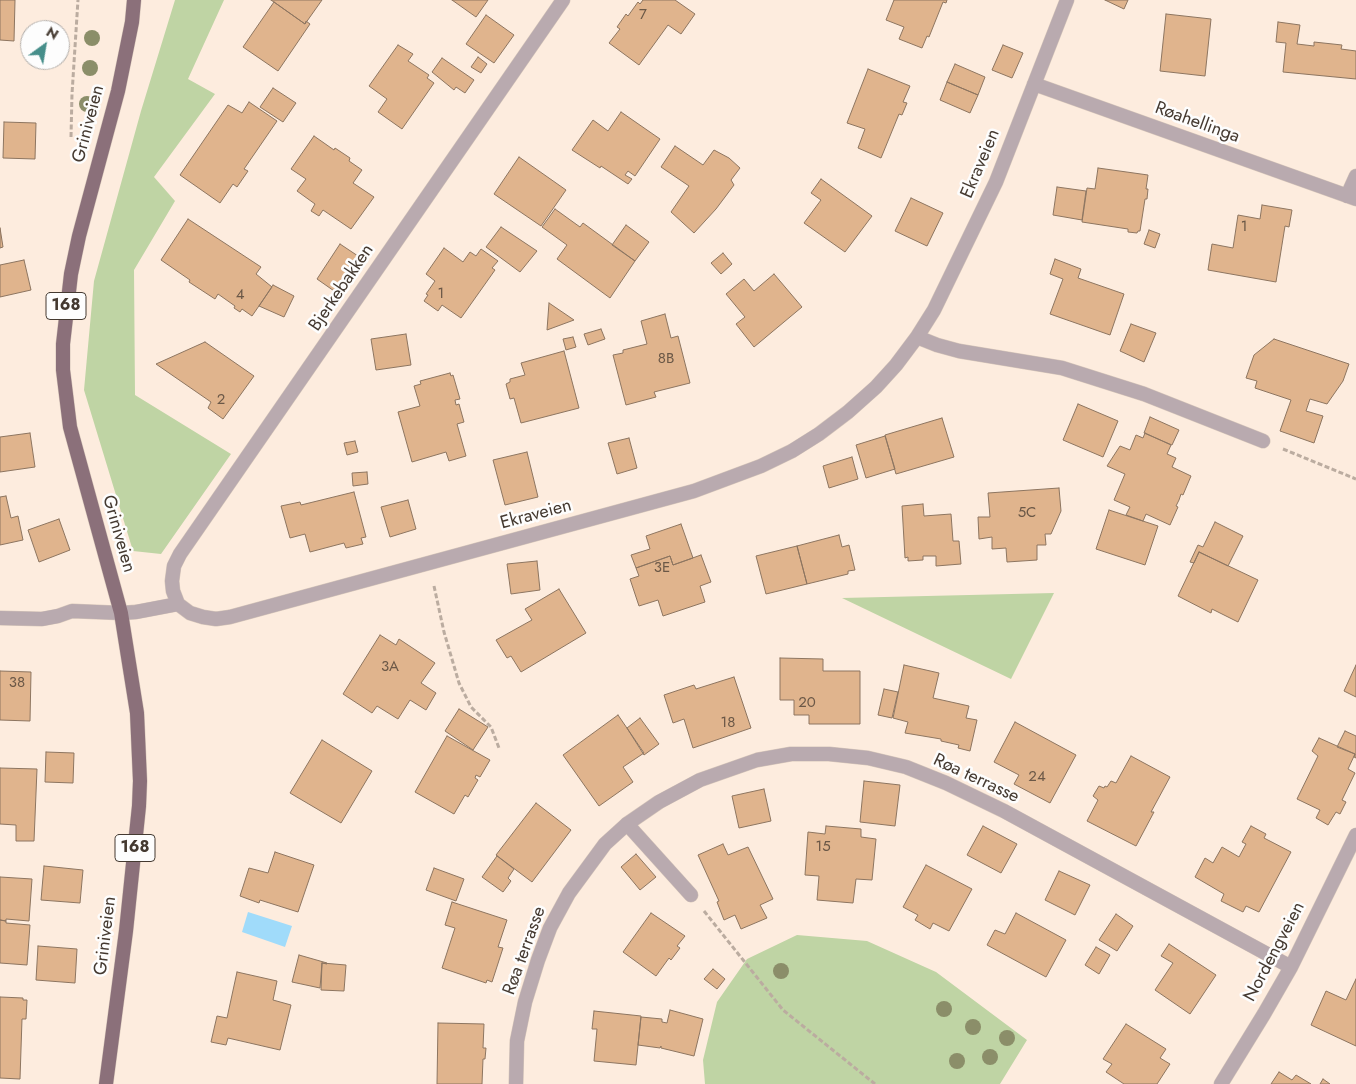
<!DOCTYPE html>
<html>
<head>
<meta charset="utf-8">
<style>
  body { margin:0 }
  #map { position:relative; width:1356px; height:1084px; overflow:hidden; background:#fdecde; font-family:Jost,sans-serif }
  canvas { display:block }
  .north { position:absolute; left:20px; top:20px; width:50px; height:50px; box-sizing:border-box; background:#fdfdfd; border:1px solid #b3afab; border-radius:50%; rotate:32deg; font-size:14px; font-weight:700; line-height:20px; text-align:center; color:#443930 }
  .north::after { content:''; display:block; margin:auto; width:18px; height:22px; background:#468e8a; clip-path:polygon(50% 0,100% 100%,50% 72%,0 100%) }
</style>
</head>
<body>
<div id="map">
<canvas width="1356" height="1084"></canvas>
<div class="north">N</div>
</div>
<script>
const g = document.querySelector('canvas').getContext('2d');
g.lineJoin = 'round';
function fill(path, color) {
  g.fillStyle = color;
  g.fill(path, 'evenodd');
}
function poly(rows) {
  const path = new Path2D();
  for (const r of rows) {
    path.moveTo(r[0], r[1]);
    for (let i = 2; i < r.length; i += 2) path.lineTo(r[i], r[i + 1]);
  }
  return path;
}
function strokePath(path, color, width, dash) {
  g.strokeStyle = color;
  g.lineWidth = width;
  g.lineCap = dash ? 'butt' : 'round';
  g.setLineDash(dash || []);
  g.stroke(path);
}
function label(font, color, halo, rows, align = 'center') {
  g.font = font + ' Jost,sans-serif';
  g.lineWidth = 5;
  g.setLineDash([]);
  g.textBaseline = 'middle';
  g.strokeStyle = halo;
  g.fillStyle = color;
  for (const [text, x, y, turn = 0] of rows) {
    g.save();
    g.translate(x, y);
    g.rotate((+turn || 0) * Math.PI / 180);
    g.textAlign = isNaN(turn) ? turn : align;
    if (halo) g.strokeText(text, 0, 0);
    g.fillText(text, 0, 0);
    g.restore();
  }
}
fill(poly([
  [175,0,224,0,188,79,215,94,154,177,175,201,134,270,135,395,231,454,161,554,133,551,84,390,94,281,141,111],
  [1054,593,1011,679,842,598],
  [797,935,867,941,936,972,1027,1040,1000,1084,705,1084,703,1060,717,1002,747,959]
]), '#bfd4a4');
fill(poly([
  [248,912,292,926,285,947,242,932]
]), '#a0dbfa');
const building = poly([
  [0,0,15,0,14,41,0,40,0,0],
  [271,0,322,0,305,24,271,0],
  [452,0,488,0,476,17,452,0],
  [643,0,675,0,695,14,681,34,668,25,639,65,609,43,620,29,617,27,626,14,628,16,638,2,640,4,643,0],
  [894,0,947,0,946,3,943,2,929,37,927,36,922,48,899,39,904,27,886,20,894,0],
  [1105,0,1128,0,1124,9,1105,0],
  [274,2,305,24,306,21,310,24,278,71,243,47,274,2],
  [1166,14,1211,19,1205,76,1160,71,1166,14],
  [486,15,514,35,494,63,466,44,486,15],
  [1278,22,1300,25,1297,44,1314,46,1314,42,1342,45,1341,49,1356,51,1356,79,1283,72,1286,43,1276,42,1278,22],
  [398,45,413,54,408,61,429,75,427,78,434,83,402,129,378,112,387,99,369,86,398,45],
  [1003,45,1023,53,1012,78,992,70,1003,45],
  [478,57,487,64,481,73,471,67,478,57],
  [442,58,474,80,465,93,456,87,454,90,432,72,442,58],
  [955,64,985,77,978,95,947,82,955,64],
  [868,69,910,86,903,102,907,103,902,115,899,114,881,158,858,148,865,129,847,123,868,69],
  [947,82,978,95,970,113,940,100,947,82],
  [273,88,296,103,283,122,260,107,273,88],
  [249,102,277,121,244,169,248,171,237,187,233,184,220,203,180,175,228,105,242,113,249,102],
  [621,112,660,139,635,176,628,171,625,175,632,179,628,184,601,166,600,168,572,150,593,120,608,131,621,112],
  [4,122,36,123,35,159,3,158,4,122],
  [314,136,334,150,335,148,350,158,349,161,362,170,353,183,374,197,351,229,323,210,319,216,311,211,315,204,297,191,306,179,291,169,314,136],
  [675,146,703,165,714,150,729,158,740,168,731,180,734,185,716,209,694,233,671,212,689,186,661,167,675,146],
  [519,157,566,190,541,226,494,194,519,157],
  [1098,168,1148,175,1146,189,1148,189,1147,199,1145,199,1140,231,1138,231,1137,233,1128,232,1128,229,1082,222,1087,188,1095,189,1098,168],
  [821,179,872,216,845,252,804,223,821,200,811,193,821,179],
  [1057,187,1086,191,1082,220,1053,215,1057,187],
  [911,198,943,213,927,246,895,231,911,198],
  [1262,205,1292,210,1289,227,1285,226,1276,282,1208,270,1212,244,1233,248,1238,215,1260,219,1262,205],
  [555,209,580,227,583,223,635,261,610,298,557,259,567,245,542,227,555,209],
  [188,219,261,267,256,274,272,287,252,316,242,309,240,312,234,308,235,306,218,294,215,299,189,282,190,280,161,260,188,219],
  [626,225,649,242,635,261,612,245,626,225],
  [501,227,537,251,520,272,486,247,501,227],
  [0,228,3,247,0,248,0,228],
  [1149,230,1160,234,1155,248,1144,244,1149,230],
  [340,244,361,258,337,293,317,279,340,244],
  [444,248,463,262,470,252,476,256,481,249,498,261,492,268,495,270,461,318,442,305,438,311,424,301,428,295,426,294,435,281,426,274,444,248],
  [723,253,732,264,721,274,711,263,723,253],
  [1055,259,1081,269,1078,278,1124,294,1110,335,1050,314,1063,279,1050,274,1055,259],
  [24,260,31,290,0,297,0,265,24,260],
  [774,274,802,307,754,347,736,324,745,317,726,294,744,279,754,291,774,274],
  [273,285,294,296,284,317,259,306,273,285],
  [549,303,574,320,547,330,549,303],
  [665,314,671,338,678,336,690,383,654,392,656,397,626,405,613,355,623,353,623,350,647,344,641,321,665,314],
  [1131,324,1156,333,1144,362,1120,351,1131,324],
  [601,329,605,339,588,345,584,334,601,329],
  [406,334,411,365,376,370,371,339,406,334],
  [573,337,576,347,566,350,563,339,573,337],
  [1274,339,1349,364,1343,381,1327,404,1310,399,1306,411,1323,416,1314,443,1280,431,1291,400,1255,388,1257,381,1246,378,1254,355,1274,339],
  [205,342,254,376,223,419,208,408,211,402,156,364,205,342],
  [564,351,579,408,521,423,514,398,510,399,506,384,510,382,510,379,525,375,521,363,564,351],
  [450,373,451,376,453,375,460,399,455,400,456,405,459,404,464,422,457,424,466,456,449,461,446,452,412,462,398,412,420,406,414,386,421,384,420,381,450,373],
  [1078,404,1118,421,1103,457,1063,440,1078,404],
  [1150,417,1179,430,1172,445,1144,433,1150,417],
  [942,418,954,457,896,474,885,435,942,418],
  [30,433,35,467,0,472,0,437,30,433],
  [1145,433,1171,445,1167,454,1176,458,1172,467,1191,476,1183,495,1181,494,1179,500,1176,506,1178,507,1170,525,1146,514,1143,521,1126,515,1130,507,1114,500,1125,474,1107,466,1120,446,1130,450,1136,435,1143,438,1145,433],
  [885,436,895,469,866,478,856,445,885,436],
  [629,438,637,468,617,474,608,443,629,438],
  [355,441,358,452,347,455,344,443,355,441],
  [527,452,538,497,505,505,493,460,527,452],
  [852,457,858,479,829,488,823,466,852,457],
  [367,472,368,484,353,486,352,473,367,472],
  [1059,488,1061,511,1051,534,1045,534,1046,545,1037,545,1037,560,1007,562,1006,548,992,549,992,537,979,539,978,517,990,517,988,493,1059,488],
  [354,492,366,537,361,538,363,544,346,548,344,543,310,552,305,534,290,538,281,506,300,502,301,505,354,492],
  [6,496,11,518,18,516,23,540,0,545,0,497,6,496],
  [408,500,416,529,390,537,381,507,408,500],
  [923,504,924,516,951,514,953,541,959,541,961,564,936,566,936,556,923,556,923,560,908,561,908,557,905,558,902,506,923,504],
  [1109,510,1158,526,1145,565,1096,549,1109,510],
  [59,519,70,550,39,562,28,530,59,519],
  [1215,522,1243,536,1228,566,1199,552,1194,563,1190,562,1198,545,1203,547,1215,522],
  [681,524,693,558,673,565,670,556,636,568,631,555,650,549,646,536,681,524],
  [839,535,842,547,849,545,855,570,848,571,848,574,807,584,797,546,839,535],
  [797,546,807,584,766,594,756,556,797,546],
  [1199,552,1258,580,1238,622,1212,609,1211,613,1178,596,1199,552],
  [701,555,711,582,700,586,705,602,663,616,658,600,639,606,630,579,639,576,636,568,670,556,673,565,701,555],
  [537,561,540,590,511,594,507,564,537,561],
  [559,589,586,633,521,672,511,656,507,658,496,640,532,620,525,609,559,589],
  [380,635,396,645,399,639,435,663,421,683,436,693,426,710,410,700,398,719,377,706,372,713,343,694,380,635],
  [780,658,823,659,823,671,860,671,860,724,809,724,809,715,794,715,794,700,780,700,780,658],
  [904,665,939,673,933,698,969,706,966,718,977,720,970,751,958,748,959,745,941,741,941,739,905,733,908,722,893,718,904,665],
  [1356,665,1356,697,1344,691,1356,665],
  [0,671,31,672,30,721,0,720,0,671],
  [734,677,751,728,693,748,684,719,673,723,664,695,694,685,696,689,734,677],
  [884,689,898,692,892,718,878,715,884,689],
  [459,709,488,727,473,750,445,731,459,709],
  [618,715,644,753,623,767,633,782,599,806,563,755,618,715],
  [640,718,659,744,644,755,627,728,640,718],
  [1015,722,1076,755,1050,803,1014,784,1019,775,994,762,1015,722],
  [1345,731,1356,736,1356,758,1354,757,1355,754,1337,747,1345,731],
  [447,736,490,760,480,777,476,775,475,778,478,780,468,797,465,795,454,814,415,792,447,736],
  [1319,738,1355,754,1348,769,1355,773,1342,800,1346,802,1340,814,1336,812,1328,825,1316,818,1320,810,1297,799,1318,756,1312,751,1319,738],
  [322,740,372,771,341,823,290,793,322,740],
  [46,752,74,753,73,783,45,782,46,752],
  [1131,756,1170,777,1151,812,1154,812,1136,846,1087,821,1098,800,1093,796,1099,786,1104,788,1105,786,1107,787,1111,781,1116,783,1131,756],
  [0,768,37,769,34,841,16,841,16,825,0,824,0,768],
  [864,781,900,785,895,826,860,822,864,781],
  [764,789,771,821,739,828,732,796,764,789],
  [536,803,571,830,532,882,496,855,536,803],
  [826,826,861,829,861,837,876,839,872,880,856,879,853,903,817,900,819,876,805,875,808,832,825,834,826,826],
  [983,826,1017,844,1001,873,967,855,983,826],
  [1251,826,1266,834,1264,838,1291,852,1259,912,1246,906,1243,912,1221,901,1224,894,1195,877,1205,858,1213,863,1222,847,1239,857,1246,844,1242,842,1251,826],
  [723,844,728,855,748,847,773,899,760,905,767,918,741,929,735,915,724,920,717,902,719,901,698,855,723,844],
  [275,852,314,865,298,912,260,900,259,903,240,896,249,868,268,873,275,852],
  [636,854,656,877,640,890,621,867,636,854],
  [497,856,514,869,508,878,511,881,503,892,482,877,497,856],
  [926,865,972,889,949,931,933,923,930,929,915,920,918,915,903,907,926,865],
  [44,866,83,870,80,903,41,900,44,866],
  [434,868,464,879,456,901,426,890,434,868],
  [1059,871,1090,885,1075,915,1045,900,1059,871],
  [0,877,32,879,29,921,6,919,6,921,0,920,0,877],
  [452,902,507,920,498,947,503,948,492,982,487,980,486,983,442,968,455,928,445,925,452,902],
  [651,913,685,936,677,946,680,948,671,960,669,958,656,976,623,952,651,913],
  [1016,913,1066,940,1046,977,987,945,995,930,1005,934,1016,913],
  [1116,914,1133,926,1117,951,1099,940,1116,914],
  [0,920,6,921,6,923,30,925,27,965,0,963,0,920],
  [1169,944,1216,975,1190,1014,1155,990,1173,963,1161,956,1169,944],
  [38,946,77,949,75,983,36,980,38,946],
  [1096,947,1110,955,1099,974,1085,965,1096,947],
  [299,955,327,963,327,964,322,963,320,988,292,982,299,955],
  [322,963,346,965,344,991,321,990,322,963],
  [713,969,725,979,717,989,704,979,713,969],
  [237,972,277,981,273,1000,291,1005,280,1050,228,1038,226,1045,211,1042,217,1016,227,1018,237,972],
  [1356,979,1356,1046,1311,1025,1326,991,1346,1000,1356,979],
  [0,997,23,998,23,1000,27,1000,26,1019,22,1019,20,1079,0,1078,0,997],
  [670,1010,703,1019,694,1056,661,1048,661,1046,660,1048,638,1045,641,1017,662,1019,662,1022,667,1023,670,1010],
  [594,1011,641,1016,636,1065,594,1061,597,1029,592,1029,594,1011],
  [438,1023,484,1024,483,1048,486,1048,485,1059,483,1059,482,1084,437,1084,438,1023],
  [1126,1024,1166,1049,1160,1058,1170,1064,1157,1084,1124,1084,1106,1072,1112,1064,1103,1059,1126,1024],
  [1279,1072,1292,1080,1296,1075,1311,1084,1271,1084,1279,1072],
  [1323,1079,1330,1084,1320,1084,1323,1079]
]);
fill(building, '#e0b48d');
strokePath(building, '#8d7560', 1);
const service = poly([
  [0,618,42,619,58,616,72,611,121,613],
  [627,824,691,895]
]);
const minor = poly([
  [1034,84,1356,199],
  [1347,196,1356,176],
  [917,337,937,345,959,351,1062,368,1144,394,1263,441],
  [178,604,173,591,172,581,174,566,180,554,563,0],
  [121,613,136,612,178,604,190,613,203,617,216,619,230,617,694,491,761,466,792,451,819,434,848,412,876,387,896,365,917,337,934,310,996,182,1067,0],
  [516,1084,517,1041,525,1002,538,960,550,928,569,893,605,844,627,824,659,802,700,780,757,760,791,754,829,754,868,758,906,767,946,783,1004,811,1291,967],
  [1221,1084,1264,1014,1291,967,1356,835]
]);
const primary = poly([
  [106,1084,126,931,139,806,140,781,137,713,121,613,70,427,63,370,63,344,71,274,79,236,118,91,132,22,134,0]
]);
strokePath(service, '#d8c8bb', 15);
strokePath(minor, '#d8c8bb', 15);
strokePath(primary, '#d8c8bb', 15);
strokePath(poly([
  [71,137,72,94,78,0],
  [1283,449,1356,479],
  [434,586,444,632,459,683,471,707,491,727,499,748],
  [704,911,783,1010,875,1084]
]), '#bbaca0', 3, [5, 2.5]);
strokePath(service, '#b9aaaf', 14);
strokePath(minor, '#b9aaaf', 14);
strokePath(primary, '#8b707a', 14);
g.fillStyle = '#8b8e69';
for (const [x, y] of [
  [92,38],
  [90,68],
  [87,104],
  [781,971],
  [944,1009],
  [973,1027],
  [1007,1038],
  [990,1057],
  [957,1061]
]) {
  g.beginPath();
  g.arc(x, y, 8, 0, 2 * Math.PI);
  g.fill();
}
label('15px', '#6b5847', null, [
  ["7",643,15],
  ["1",1244,227],
  ["1",441,294],
  ["4",240,295],
  ["8B",666,359],
  ["2",221,400],
  ["5C",1027,513],
  ["3E",662,568],
  ["3A",390,667],
  ["38",17,683],
  ["20",807,703],
  ["18",728,723],
  ["24",1037,777],
  ["15",823,847]
]);
for (const [x, y, w] of [
  [66,306,40],
  [135,848,40]
]) {
  const box = new Path2D();
  box.roundRect(x - w / 2, y - 13.5, w, 27, 4);
  g.fillStyle = '#fdfdfd';
  g.fill(box);
  strokePath(box, '#443930', 1);
}
label('bold 16px', '#443930', null, [
  ["168",66,306],
  ["168",135,848]
]);
label('18px', '#443930', '#fdfdfd', [
  ["Røahellinga",1197,123,20],
  ["Griniveien",89,124,-75],
  ["Ekraveien",981,164,-67],
  ["Bjerkebakken",342,288,-56],
  ["Ekraveien",536,515,-15],
  ["Griniveien",118,534,74],
  ["Røa terrasse",976,779,25],
  ["Griniveien",106,936,-83],
  ["Røa terrasse",525,951,-70],
  ["Nordengveien",1275,952,-62]
]);
</script>
</body>
</html>
